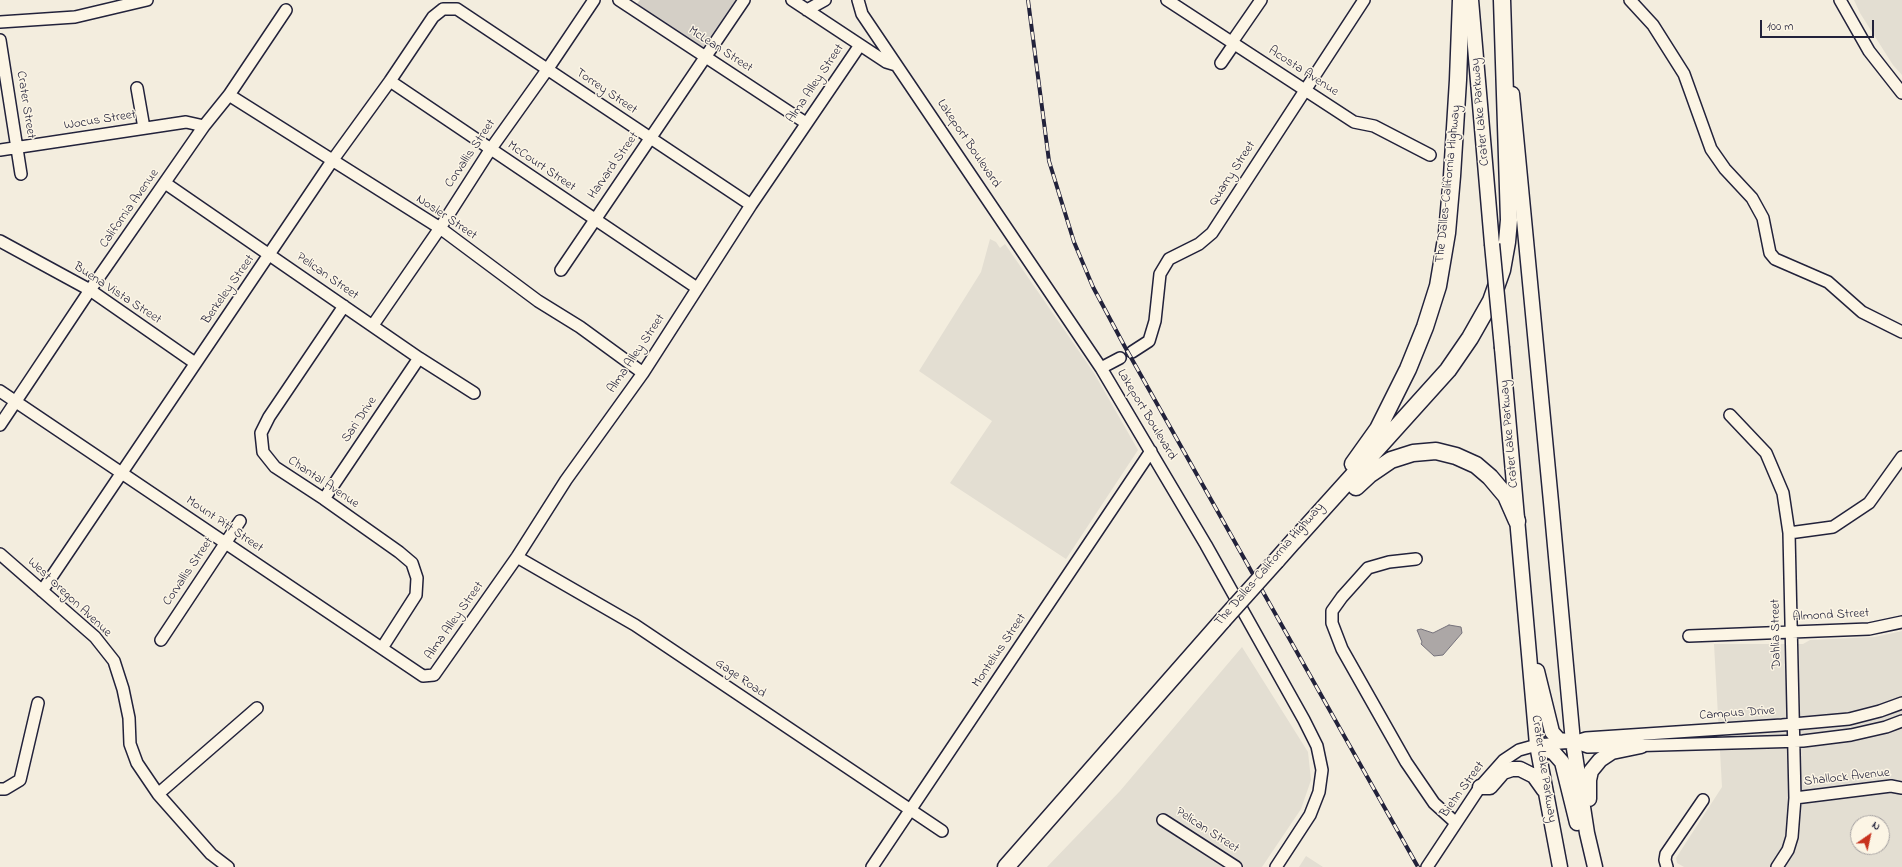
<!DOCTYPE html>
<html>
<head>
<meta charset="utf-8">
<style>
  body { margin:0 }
  #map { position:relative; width:1902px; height:867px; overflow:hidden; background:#f3edde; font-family:"Indie Flower",sans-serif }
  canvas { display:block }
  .north { position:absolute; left:1850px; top:815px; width:40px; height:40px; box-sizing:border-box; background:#fcf5e5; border:1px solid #a5a1a1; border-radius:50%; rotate:34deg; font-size:11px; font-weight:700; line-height:16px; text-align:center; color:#22223b }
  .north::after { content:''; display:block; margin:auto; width:14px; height:18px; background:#c8321e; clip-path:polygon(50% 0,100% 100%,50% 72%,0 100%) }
  .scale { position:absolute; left:1760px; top:20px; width:114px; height:18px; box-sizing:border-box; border:2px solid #22223b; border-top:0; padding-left:5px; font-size:12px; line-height:14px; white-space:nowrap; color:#22223b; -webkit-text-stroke:3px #fcf5e5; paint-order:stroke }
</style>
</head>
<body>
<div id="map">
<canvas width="1902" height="867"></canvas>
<div class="north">N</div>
<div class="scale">100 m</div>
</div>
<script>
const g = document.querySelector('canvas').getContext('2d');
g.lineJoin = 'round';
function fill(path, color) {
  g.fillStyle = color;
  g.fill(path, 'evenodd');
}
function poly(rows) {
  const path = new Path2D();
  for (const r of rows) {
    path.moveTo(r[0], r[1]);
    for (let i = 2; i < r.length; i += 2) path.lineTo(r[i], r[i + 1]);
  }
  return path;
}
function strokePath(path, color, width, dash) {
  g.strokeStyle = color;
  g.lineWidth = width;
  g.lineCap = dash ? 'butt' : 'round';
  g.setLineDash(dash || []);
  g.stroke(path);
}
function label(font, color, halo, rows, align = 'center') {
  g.font = font + ' "Indie Flower",sans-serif';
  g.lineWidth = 3;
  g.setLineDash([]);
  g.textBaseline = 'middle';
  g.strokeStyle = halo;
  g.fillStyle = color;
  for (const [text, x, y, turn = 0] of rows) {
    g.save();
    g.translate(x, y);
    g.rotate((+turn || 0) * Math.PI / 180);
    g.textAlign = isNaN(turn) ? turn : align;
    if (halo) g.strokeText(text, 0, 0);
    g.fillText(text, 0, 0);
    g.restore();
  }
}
fill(poly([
  [1854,0,1902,0,1902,75,1893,65,1860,13],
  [990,239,996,242,1000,248,1005,244,1094,373,1138,450,1066,559,950,483,992,421,919,371,981,272],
  [1902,631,1902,867,1684,867,1677,863,1676,858,1722,787,1714,644,1803,644,1810,640,1875,637],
  [1858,823,1882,823,1882,847,1858,847],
  [1242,647,1308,752,1311,780,1301,809,1262,867,1047,867,1120,791],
  [1306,856,1323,867,1299,867]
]), '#e3ded2');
fill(poly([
  [640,0,738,0,705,50,637,4]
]), '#d4cfc6');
const water = poly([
  [1449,625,1461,627,1462,633,1443,655,1434,656,1421,644,1422,642,1417,630,1421,629,1433,633,1449,625]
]);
fill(water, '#aca7a6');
strokePath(water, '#75727b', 1);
const minor = poly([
  [619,0,806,123],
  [792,0,886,62,896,65],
  [858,0,862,14,1101,368,1206,545,1304,720,1317,746,1322,770,1319,792,1310,815,1276,867],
  [1167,0,1354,122,1374,126,1430,155],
  [1630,0,1653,25,1684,74,1711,149,1725,169,1752,198,1763,218,1770,253,1775,259,1828,282,1862,312,1902,332],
  [1840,0,1869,51,1902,93],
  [807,10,825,0],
  [0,22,75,17,147,0],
  [0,40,21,174],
  [1232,42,1261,0],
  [1221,63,1234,44],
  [390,81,697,288],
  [137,88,144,128],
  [229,95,440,228,538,301,580,327,643,373],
  [0,150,186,122,204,126],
  [165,183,419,358,474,393],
  [0,241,90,290,195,363],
  [561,270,744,0],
  [344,306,269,417,261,433,263,452,275,467,324,499,399,552,412,563,417,578,416,595,382,648],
  [373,325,440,228,490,150,547,70,594,0],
  [1132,352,1149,341,1155,321,1160,274,1169,259,1199,244,1212,233,1364,0],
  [1101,368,1120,358],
  [0,391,423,676,434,675,517,557,566,480,643,373,751,205,860,45],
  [1730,415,1766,453,1783,493,1789,533,1795,798,1792,837,1788,850,1777,867],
  [0,425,90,290,204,126,229,95,286,10],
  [324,499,419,358],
  [1789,533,1833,527,1869,503,1902,457],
  [0,554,95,637,114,661,123,689,129,718,130,744,137,763,158,794,211,854,228,867],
  [517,557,635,625,942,831],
  [1416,559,1389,562,1368,568,1342,597,1332,611,1332,623,1342,649,1406,762,1434,803,1456,823],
  [42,591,332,161,390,81,433,17,443,9,457,9,751,205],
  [1689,636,1869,629,1902,622],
  [161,640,240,521],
  [1573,742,1588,747,1803,741,1851,735,1886,727,1902,721],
  [0,789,5,789,20,780,38,703],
  [158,794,257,708],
  [1795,798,1891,786,1902,788],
  [1163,820,1236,867],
  [872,867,1151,451],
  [1427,867,1480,787,1504,760,1519,750,1537,745,1573,742,1586,738,1782,725,1849,719,1880,711,1902,703],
  [1667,867,1665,860,1666,854,1703,800]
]);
const major = poly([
  [1471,0,1492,244],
  [1512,94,1551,502,1573,742,1587,833,1595,867],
  [1502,348,1537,745,1560,867],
  [1537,671,1552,732,1559,740,1573,742],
  [1537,745,1554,753,1562,762,1577,823],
  [1480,787,1490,787,1503,772,1512,769,1520,769,1534,776,1544,790],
  [1589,799,1589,780,1591,771,1600,760,1612,752,1641,746]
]);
const highway = poly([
  [1353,464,1378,429,1408,369,1425,327,1438,286,1447,233,1452,176,1458,80,1461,0],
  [1356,487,1369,475,1391,460,1413,453,1436,451,1456,456,1476,465,1490,477,1506,496,1517,521],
  [1293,542,1448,370,1470,338,1491,301,1502,270,1507,242,1509,220,1502,0],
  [1276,561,1299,535],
  [1006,867,1223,620]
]);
strokePath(minor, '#22223b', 14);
strokePath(major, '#22223b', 17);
strokePath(highway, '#22223b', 19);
strokePath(minor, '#fcf5e5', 11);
strokePath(major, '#fcf5e5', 14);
strokePath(highway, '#fcf5e5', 16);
const rail = poly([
  [1028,0,1049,161,1074,242,1093,287,1125,347,1418,867]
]);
strokePath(rail, '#22223b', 4);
strokePath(rail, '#fcf5e5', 2.5, [8]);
const majorBridge = poly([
  [1492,244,1502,348]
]);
const highwayBridge = poly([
  [1223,620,1276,561]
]);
strokePath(majorBridge, '#22223b', 17, []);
strokePath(highwayBridge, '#22223b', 19, []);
strokePath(majorBridge, '#fcf5e5', 14);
strokePath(highwayBridge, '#fcf5e5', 16);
label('13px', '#22223b', '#fcf5e5', [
  ["McLean Street",720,50,33],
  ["Acosta Avenue",1303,72,33],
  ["Alma Alley Street",816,84,-56],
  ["Torrey Street",606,92,34],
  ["Crater Street",25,105,81],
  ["Crater Lake Parkway",1481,112,-95],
  ["Wocus Street",100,121,-9],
  ["Lakeport Boulevard",968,144,56],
  ["Corvallis Street",471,154,-56],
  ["Harvard Street",614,166,-55],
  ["McCourt Street",541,167,34],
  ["Quarry Street",1233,174,-57],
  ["The Dalles-California Highway",1449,184,-84],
  ["California Avenue",130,209,-55],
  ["Nosler Street",446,218,34],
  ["Pelican Street",327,277,35],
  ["Berkeley Street",229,290,-55],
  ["Buena Vista Street",117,294,33],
  ["Alma Alley Street",637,354,-56],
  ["Lakeport Boulevard",1146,415,59],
  ["Sari Drive",360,420,-56],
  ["Crater Lake Parkway",1510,434,-95],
  ["Chantal Avenue",323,483,34],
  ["Mount Pitt Street",224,525,34],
  ["The Dalles-California Highway",1270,565,-49],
  ["Corvallis Street",189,572,-56],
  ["West Oregon Avenue",69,598,43],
  ["Almond Street",1831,616,-3],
  ["Alma Alley Street",455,621,-55],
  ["Dahlia Street",1777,634,-91],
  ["Montelius Street",1000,651,-56],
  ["Gage Road",740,679,35],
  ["Campus Drive",1737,714,-4],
  ["Crater Lake Parkway",1543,769,81],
  ["Shallock Avenue",1847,778,-6],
  ["Biehn Street",1463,790,-54],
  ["Pelican Street",1207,831,33]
]);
</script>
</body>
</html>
